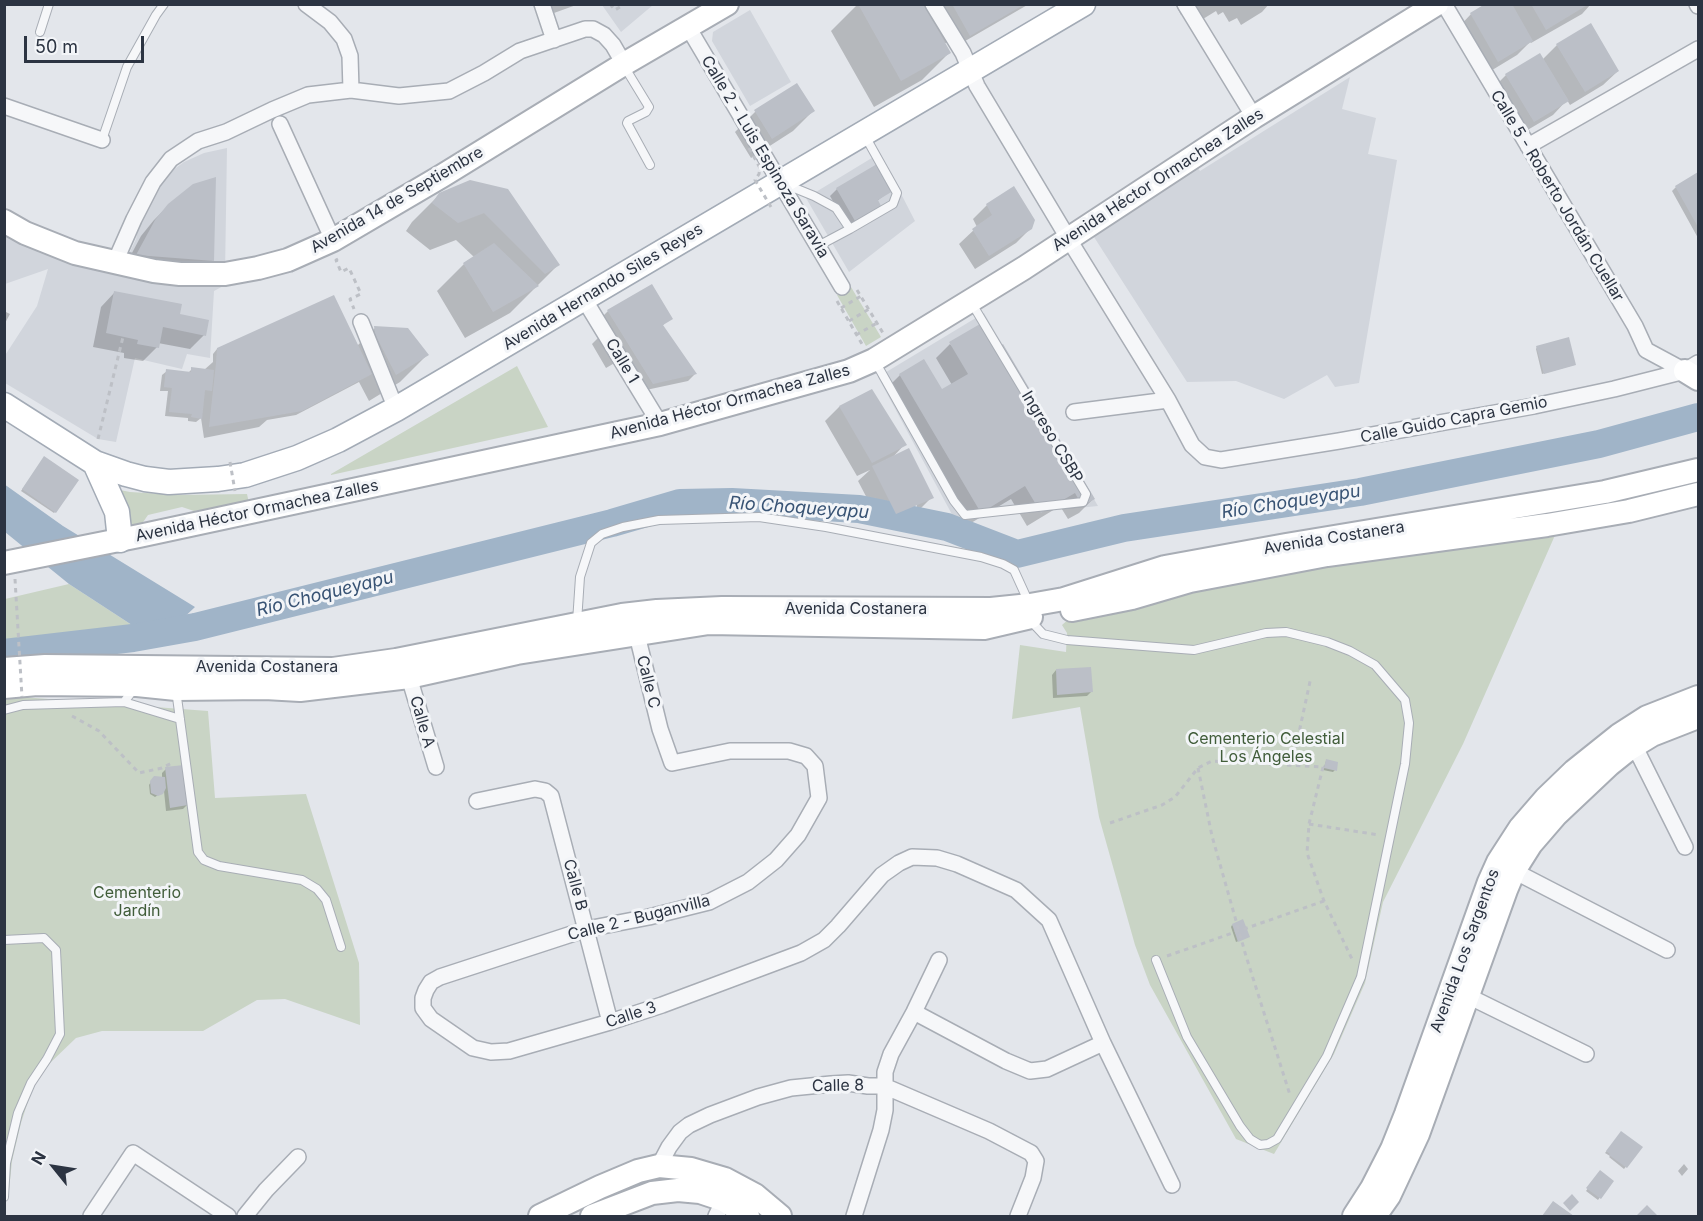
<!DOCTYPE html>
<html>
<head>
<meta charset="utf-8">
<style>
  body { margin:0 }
  #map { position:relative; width:1703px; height:1221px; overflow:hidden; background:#e3e6eb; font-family:Inter,sans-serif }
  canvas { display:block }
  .frame { position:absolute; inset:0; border:6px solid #2c3442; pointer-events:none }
  .north { position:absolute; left:24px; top:1137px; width:60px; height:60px; -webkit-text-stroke:4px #f3f5f8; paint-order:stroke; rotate:300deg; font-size:16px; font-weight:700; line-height:24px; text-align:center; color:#2c3442 }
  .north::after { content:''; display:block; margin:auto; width:21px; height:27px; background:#2c3442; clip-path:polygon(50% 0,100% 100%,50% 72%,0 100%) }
  .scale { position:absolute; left:24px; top:36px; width:120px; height:27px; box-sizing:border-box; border:3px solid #2c3442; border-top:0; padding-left:8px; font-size:18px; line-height:21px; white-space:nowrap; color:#2c3442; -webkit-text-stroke:4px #f3f5f8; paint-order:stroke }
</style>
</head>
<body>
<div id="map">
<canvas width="1703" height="1221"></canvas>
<div class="frame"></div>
<div class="north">N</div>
<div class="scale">50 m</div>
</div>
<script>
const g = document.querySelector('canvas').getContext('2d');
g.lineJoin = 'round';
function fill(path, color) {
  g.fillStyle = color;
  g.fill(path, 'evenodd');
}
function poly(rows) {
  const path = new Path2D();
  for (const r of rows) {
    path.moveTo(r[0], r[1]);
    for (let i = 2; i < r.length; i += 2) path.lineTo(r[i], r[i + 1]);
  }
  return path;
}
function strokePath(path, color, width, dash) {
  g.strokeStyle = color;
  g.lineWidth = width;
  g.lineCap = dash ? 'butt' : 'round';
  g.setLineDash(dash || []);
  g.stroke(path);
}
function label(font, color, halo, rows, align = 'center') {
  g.font = font + ' Inter,sans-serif';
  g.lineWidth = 6;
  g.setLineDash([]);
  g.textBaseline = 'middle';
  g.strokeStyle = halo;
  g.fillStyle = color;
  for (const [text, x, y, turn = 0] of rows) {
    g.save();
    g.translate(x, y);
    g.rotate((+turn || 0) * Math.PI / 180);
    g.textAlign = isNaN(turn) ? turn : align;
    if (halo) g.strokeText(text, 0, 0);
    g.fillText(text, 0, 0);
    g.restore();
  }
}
fill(poly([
  [602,5,653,5,621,32],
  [750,10,791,82,750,106,712,41,713,32],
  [1350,77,1342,109,1376,118,1368,154,1397,160,1359,383,1335,387,1327,375,1284,399,1236,381,1187,382,1094,237,1195,164,1200,171],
  [227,148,225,274,227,284,214,291,210,358,187,354,182,369,135,358,116,442,98,439,5,383,4,357,37,306,48,269,5,284,5,234,128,256,136,239,143,205,165,176,184,162,204,153],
  [880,153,915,221,849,272,806,198],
  [984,313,1098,506,955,520,878,377]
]), '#d1d5dc');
fill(poly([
  [851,287,881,337,866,346,837,295],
  [517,366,548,427,331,475,331,474],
  [115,489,130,492,179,495,247,494,249,503,194,511,182,507,148,515,141,525,133,527,128,523],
  [1556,533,1463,744,1383,902,1365,983,1334,1054,1274,1154,1236,1139,1150,985,1135,945,1099,817,1080,707,1012,719,1020,645,1066,652,1067,633,1062,625,1070,618,1211,580],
  [69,584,158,642,5,655,5,599],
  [22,697,208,711,215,798,306,794,359,963,360,1025,285,999,257,1000,203,1031,102,1031,76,1038,50,1063,32,1089,21,1123,12,1161,9,1190,5,1205,5,700]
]), '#c9d4c5');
fill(poly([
  [4,484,63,526,195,607,158,642,69,584,5,532]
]), '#a0b4c8');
fill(poly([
  [535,4,579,4,540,18],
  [858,4,1029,4,960,44,956,37,944,44,949,53,922,80,874,107,831,31],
  [1175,4,1269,4,1262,12,1241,25,1237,18,1229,22,1223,12,1218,15,1216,11,1190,27,1183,13,1181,15],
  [1488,4,1591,4,1582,14,1531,43,1530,42,1517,55,1484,75,1457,29,1471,14],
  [1557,45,1618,71,1603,85,1570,105,1567,100,1553,115,1519,135,1492,89,1506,75,1542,60],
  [813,111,793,131,751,158,735,132,755,112],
  [876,166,891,190,877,201,880,205,873,212,848,227,830,196,837,189],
  [1698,174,1698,238,1672,191,1676,187],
  [471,181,558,265,510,313,465,338,437,291,464,264,474,257,456,240,430,250,406,231,412,222,440,194],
  [169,205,213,260,199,274,124,268,141,236,154,220],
  [987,205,1031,228,1016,243,975,269,959,244,977,227,973,219],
  [115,292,178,315,204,335,190,349,158,343,157,347,143,361,124,358,124,353,93,347,101,307],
  [4,311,10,314,4,325],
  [608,311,671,318,662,326,695,374,688,381,646,390,625,357,606,368,592,344,608,328,601,318],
  [375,328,427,355,400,382,369,401,359,382,296,415,267,420,259,427,204,438,201,418,196,422,188,421,188,418,165,416,168,391,160,391,162,375,167,371,188,373,192,369,204,370,213,362,213,354,217,349,357,346],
  [950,344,1093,499,1079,513,1068,519,1060,506,1027,526,1011,499,966,526,886,389,900,375,942,391,952,385,936,358],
  [1537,347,1574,365,1542,374,1536,349],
  [871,391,905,444,892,458,932,497,918,511,882,527,858,481,870,470,857,476,825,421,839,407],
  [917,503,917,507,890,518,889,516],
  [43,460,55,512,54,513,21,491],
  [1056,670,1091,692,1087,696,1053,698,1052,675],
  [1326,761,1335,770,1333,772,1323,770],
  [166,769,187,805,183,809,166,811,164,791,155,797,150,794,149,785,154,777,162,778,162,773],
  [1232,925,1248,937,1236,942,1231,927],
  [1621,1133,1641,1148,1624,1169,1609,1157,1610,1156,1605,1153],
  [1684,1164,1688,1169,1682,1176,1678,1171],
  [1598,1174,1612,1181,1598,1200,1586,1191]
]), '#0003');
strokePath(poly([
  [4,653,133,638,195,627,612,523,680,503,732,502,859,509,947,527,1017,554,1124,528,1360,492,1599,444,1698,417]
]), '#a0b4c8', 28);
fill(poly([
  [858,4,923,4,951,53,901,81],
  [952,4,1025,4,970,36],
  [1485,4,1512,4,1533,41,1498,62,1470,13],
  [1531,4,1589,4,1546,30],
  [1591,23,1619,71,1585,92,1556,44],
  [1540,53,1569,101,1534,122,1505,74],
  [797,83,815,111,772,139,754,110],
  [877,164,893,191,878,200,881,206,855,221,836,188],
  [1698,172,1698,227,1675,186],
  [216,177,214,261,136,255,155,220,168,204,193,184],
  [470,180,508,189,560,265,545,274,484,213,458,223,432,203,439,193],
  [1014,186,1035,220,1032,229,989,256,972,229,992,215,986,204],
  [494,243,539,286,493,312,463,263],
  [652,284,673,319,663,325,697,374,653,384,607,310],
  [114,291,182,304,180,314,209,320,206,336,163,327,159,348,137,344,138,340,106,333],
  [334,295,372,374,302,411,209,427,216,364,217,348],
  [980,324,995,349,1003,344,1095,499,1082,506,1075,493,1041,513,1025,486,981,513,899,374,924,359,942,389,968,374,949,342],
  [374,326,408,328,429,355,396,375,375,334],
  [1569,337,1576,365,1544,374,1536,346],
  [191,367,214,370,212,391,205,390,202,419,191,417,192,414,169,412,172,388,164,387,166,369,191,372],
  [872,389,907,445,872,463,839,406],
  [909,448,934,498,896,514,872,466],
  [44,456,79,480,56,513,22,489],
  [1091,667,1093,692,1057,695,1056,669],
  [1326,759,1338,762,1337,771,1324,768],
  [184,765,188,805,170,808,165,767],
  [154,776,165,777,166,788,163,794,158,796,151,793,150,781],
  [1243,919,1250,937,1238,942,1232,924],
  [1621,1131,1643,1147,1627,1168,1609,1155,1610,1154,1606,1151],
  [1600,1170,1614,1181,1601,1199,1586,1188],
  [1572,1194,1579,1202,1570,1211,1563,1203],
  [1553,1201,1574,1216,1542,1216],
  [1647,1205,1658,1216,1636,1216]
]), '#bbbfc7');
const lane = poly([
  [40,32,49,4],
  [624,66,649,107,646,112,628,121,627,123,650,165],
  [102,140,127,67,156,15,164,4],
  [787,185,814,196,836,208,850,229,893,204,897,193,865,136],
  [818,246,850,229],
  [876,363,954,501,965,515,1083,502,1086,494,971,302],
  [1029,619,1043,634,1067,640,1194,650,1266,633,1286,632,1327,642,1350,651,1375,665,1405,700,1409,723,1405,764,1361,977,1327,1056,1277,1139,1268,1144,1260,1145,1250,1139,1240,1126,1187,1037,1156,960],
  [577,622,580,577,591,543,602,534,623,527,659,520,759,517,826,527,981,557,1003,564,1014,570,1029,603],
  [176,690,198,852,204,860,219,866,302,880,317,889,326,900,341,947],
  [124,702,180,719],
  [4,710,23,705,124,702,134,689],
  [4,940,44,938,56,950,60,1034,47,1059,31,1083,18,1113,6,1163,4,1197]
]);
const street = poly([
  [306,4,330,22,344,39,350,56,351,90],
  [542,4,554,40],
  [933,4,963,53,977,86,1068,238,1168,400,1192,445,1205,457,1221,460,1339,441,1534,406,1614,389,1685,371,1698,363],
  [1185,4,1254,117],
  [1444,4,1635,326,1646,350,1685,371],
  [1697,4,1698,6],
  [688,27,842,287],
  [4,106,102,140],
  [280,124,333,240],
  [1528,146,1698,49],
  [115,262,134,219,153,182,171,159,198,141,226,132,272,110,308,95,351,90,399,96,449,91,484,73,520,51,585,29,593,29,604,35,613,45,624,64],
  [584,299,660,424],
  [361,322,396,409],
  [1074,412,1168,400],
  [637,635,660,729,672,763,730,751,789,751,806,756,815,766,819,798,798,835,776,860,748,882,709,902,649,917,587,929,440,977,431,982,426,990,423,998,423,1008,431,1019,473,1048,491,1052,509,1051,610,1022,662,1005,801,953,824,940,838,926,882,875,899,863,912,857,937,858,957,864,1016,890,1049,920,1103,1043,1172,1185],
  [409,677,436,767],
  [1629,749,1639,755,1685,847],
  [477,801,535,789,545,791,551,796,610,1022],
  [1514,871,1667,950],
  [1468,996,1586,1054],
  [914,1012,1006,1061,1030,1071,1047,1069,1103,1043],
  [659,1166,669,1147,680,1132,689,1125,710,1115,758,1097,791,1088,831,1084,848,1083,868,1086,884,1086,989,1131,1031,1153,1036,1161,1033,1178,1018,1216],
  [91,1216,133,1153,228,1216],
  [245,1216,266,1190,298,1157],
  [716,1216,724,1200],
  [854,1216,881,1130,885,1110,885,1072,891,1054,914,1012,939,960]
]);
const secondary = poly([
  [4,221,25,233,75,253,154,271,180,274,225,274,258,268,288,260,333,240,442,176,624,64,727,4],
  [1685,371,1698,379],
  [4,563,139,536,660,424,849,371,874,360,1024,268,1254,117,1437,4],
  [1072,610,1132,598,1190,581,1327,555,1547,525,1629,511,1698,494],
  [4,669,45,666,333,669,396,660,622,615,657,611,722,608,991,609,1030,605,1064,599,1165,567,1286,545,1605,492,1698,470],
  [4,687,37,684,137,685,176,689,265,688,300,690,409,677,517,653,709,623,984,628,1031,617],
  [540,1216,600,1187,638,1171,659,1166,691,1169,725,1179,755,1195,780,1216],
  [592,1216,652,1193,678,1190,700,1192,724,1200,748,1216],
  [1354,1216,1372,1188,1392,1149,1406,1114,1489,882,1498,862,1520,828,1546,798,1574,771,1619,735,1647,717,1698,697],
  [1375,1216,1389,1196,1418,1134,1506,890,1514,871,1531,844,1556,815,1609,765,1629,749,1652,735,1698,717]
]);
const primary = poly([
  [4,405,95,463,126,474,145,479,169,482,218,479,245,475,297,458,338,440,396,409,1083,4],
  [95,463,117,512,120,540]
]);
strokePath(lane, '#a8adb5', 10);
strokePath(street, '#a8adb5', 18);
strokePath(secondary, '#a8adb5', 26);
strokePath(primary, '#a3abb6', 27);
strokePath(poly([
  [610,4,615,10,625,4],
  [338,259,336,260,341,272,349,268,361,294,350,299,354,309],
  [857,290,883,333],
  [837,301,862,344],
  [841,308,861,296],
  [849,321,869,309],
  [856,335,877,323],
  [98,439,123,337],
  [72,716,99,731,139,773,162,768,174,762],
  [1292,765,1311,677],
  [1198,768,1212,836,1246,956,1290,1095],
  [1110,823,1162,805,1175,797,1198,768,1212,761,1323,767,1309,824,1307,853,1324,901,1353,961],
  [1309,824,1379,835],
  [1167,956,1324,901]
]), '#bdc0c6', 3, [4.5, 4.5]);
strokePath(lane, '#f6f7f9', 8);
strokePath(street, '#f6f7f9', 15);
strokePath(secondary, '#fff', 22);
strokePath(primary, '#fff', 24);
strokePath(poly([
  [749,148,760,168,759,174,755,180,771,207],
  [230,462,235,491],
  [15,579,22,697]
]), '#bdc0c6', 3, [4.5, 4.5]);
label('16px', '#2c3442', '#f3f5f8', [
  ["Calle 2 - Luis Espinoza Saravia",765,157,59],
  ["Avenida Héctor Ormachea Zalles",1158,180,-33],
  ["Calle 5 - Roberto Jordán Cuellar",1557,196,59],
  ["Avenida 14 de Septiembre",397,200,-30],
  ["Avenida Hernando Siles Reyes",603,287,-31],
  ["Calle 1",622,361,59],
  ["Avenida Héctor Ormachea Zalles",730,402,-15],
  ["Calle Guido Capra Gemio",1454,420,-11],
  ["Ingreso CSBP",1052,437,59],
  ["Avenida Héctor Ormachea Zalles",257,511,-12],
  ["Avenida Costanera",1334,538,-9],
  ["Avenida Costanera",856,609],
  ["Avenida Costanera",267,667],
  ["Calle C",648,682,76],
  ["Calle A",422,722,74],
  ["Calle B",575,885,75],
  ["Calle 2 - Buganvilla",639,918,-14],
  ["Avenida Los Sargentos",1465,951,-70],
  ["Calle 3",631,1015,-18],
  ["Calle 8",838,1086,-1]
]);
label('16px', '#415d3a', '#f3f5f8', [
  ["Cementerio Celestial",1266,739],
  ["Los Ángeles",1266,757],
  ["Cementerio",137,893],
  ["Jardín",137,911]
]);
label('italic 18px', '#385374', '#f3f5f8', [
  ["Río Choqueyapu",1291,502,-9],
  ["Río Choqueyapu",799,508,4],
  ["Río Choqueyapu",325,594,-14]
]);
</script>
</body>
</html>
